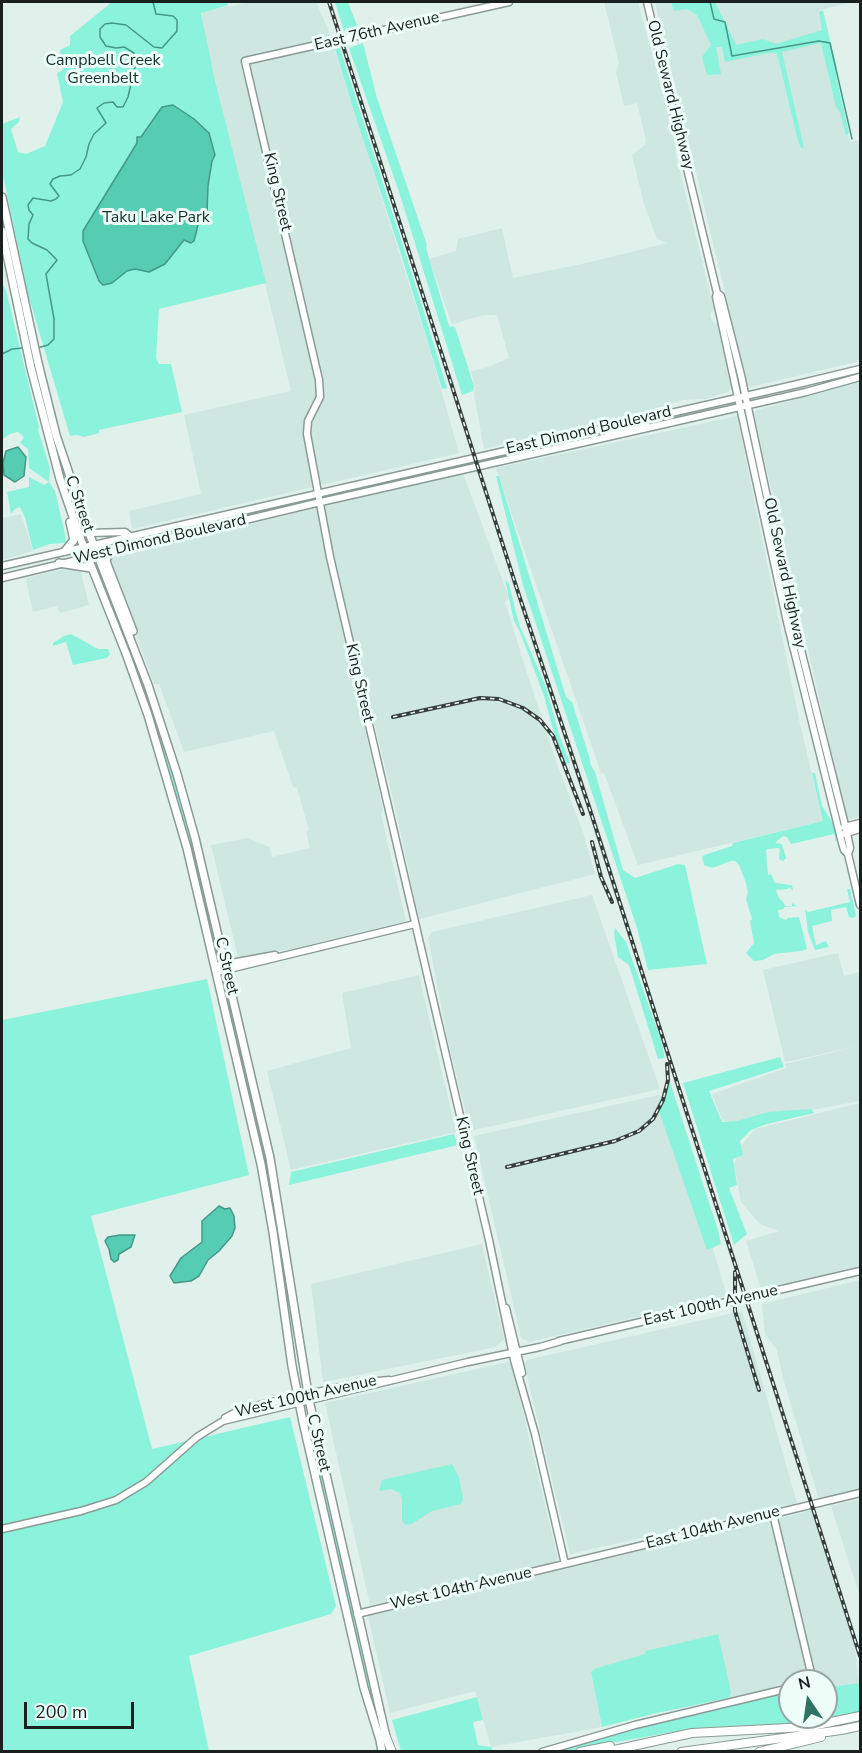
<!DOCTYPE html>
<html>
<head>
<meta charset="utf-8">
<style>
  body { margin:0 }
  #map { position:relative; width:862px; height:1753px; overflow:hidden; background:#e0f1ec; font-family:"Nunito Sans",sans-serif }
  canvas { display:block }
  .frame { position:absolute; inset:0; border:3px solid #1a201f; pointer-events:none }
  .north { position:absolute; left:778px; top:1669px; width:60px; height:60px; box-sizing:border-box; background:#edfef9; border:2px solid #99a5a2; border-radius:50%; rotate:347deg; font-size:16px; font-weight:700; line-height:24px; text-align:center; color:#1a201f }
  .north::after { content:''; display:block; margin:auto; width:21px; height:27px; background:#2f7364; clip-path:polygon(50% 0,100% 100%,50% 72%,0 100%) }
  .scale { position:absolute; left:24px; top:1702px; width:110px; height:27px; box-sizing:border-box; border:3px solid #1a201f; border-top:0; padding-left:8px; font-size:18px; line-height:21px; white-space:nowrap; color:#1a201f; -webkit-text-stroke:4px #edfef9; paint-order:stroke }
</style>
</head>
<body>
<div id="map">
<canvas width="862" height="1753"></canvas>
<div class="frame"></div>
<div class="north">N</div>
<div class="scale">200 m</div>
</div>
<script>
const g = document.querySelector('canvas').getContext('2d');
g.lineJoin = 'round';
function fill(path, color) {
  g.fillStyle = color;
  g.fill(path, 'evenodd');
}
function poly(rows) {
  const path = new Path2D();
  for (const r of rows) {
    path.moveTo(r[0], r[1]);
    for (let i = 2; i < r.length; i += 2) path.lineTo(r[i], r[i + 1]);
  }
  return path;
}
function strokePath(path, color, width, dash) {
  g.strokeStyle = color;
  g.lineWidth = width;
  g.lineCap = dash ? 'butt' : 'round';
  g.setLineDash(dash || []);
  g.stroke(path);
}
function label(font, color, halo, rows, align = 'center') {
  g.font = font + ' "Nunito Sans",sans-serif';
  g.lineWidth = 6;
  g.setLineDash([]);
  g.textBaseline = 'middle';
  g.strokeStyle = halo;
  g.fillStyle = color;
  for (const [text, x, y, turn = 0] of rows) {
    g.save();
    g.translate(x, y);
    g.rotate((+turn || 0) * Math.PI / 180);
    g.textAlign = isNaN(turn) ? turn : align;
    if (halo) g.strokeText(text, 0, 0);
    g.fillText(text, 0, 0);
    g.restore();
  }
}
fill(poly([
  [250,2,316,2,328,29,429,347,459,453,132,529,129,511,201,494,184,415,291,391,207,46,201,12],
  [604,2,638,2,669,116,676,146,676,155,714,309,710,314,712,321,717,324,731,387,728,392,705,399,684,400,612,421,531,437,484,449,474,395,475,387,471,371,488,367,509,358,497,315,484,315,452,324,429,259,456,251,458,239,502,228,513,278,582,264,667,243,657,239,644,204,632,155,645,145,646,140,637,103,624,106,616,73,619,63],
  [655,2,853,2,820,10,850,142,860,140,860,361,750,387,747,384],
  [860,382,860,817,847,820,754,414,757,410],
  [737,416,800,724,823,821,638,865,604,773,601,773,496,468],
  [463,473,509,598,505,602,527,673,557,764,583,832,595,874,419,919,394,803,353,639,345,638,383,810,381,814,406,921,291,949,238,957,211,845,248,838,269,847,272,857,310,848,306,832,309,830,297,788,293,787,274,731,184,752,159,684,154,684,110,564,110,560,112,557],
  [21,514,33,551,2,560,2,518],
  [79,565,89,605,60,613,57,606,33,612,26,581,27,578],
  [592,895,660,1089,470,1131,447,1037,428,938,432,932],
  [838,953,844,976,860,972,860,1101,735,1124,722,1120,712,1094,786,1068,785,1064,859,1046,785,1062,763,970],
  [419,975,456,1132,291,1170,267,1071,351,1048,342,993],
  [659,1095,669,1103,727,1296,529,1342,521,1338,474,1136],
  [860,1103,860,1266,761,1289,746,1241,779,1231,760,1224,741,1202,734,1165,740,1147,755,1129],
  [482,1244,504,1339,496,1347,323,1382,311,1284],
  [860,1280,860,1490,819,1500,783,1378,777,1350,765,1334,762,1304],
  [742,1311,797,1503,570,1554,524,1364,527,1360],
  [508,1362,512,1366,558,1559,553,1562,370,1605,325,1403],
  [860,1499,860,1597,831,1506],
  [813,1510,854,1641,859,1683,829,1688,826,1688,826,1681,790,1681,790,1684,729,1698,717,1644,591,1672,602,1727,491,1747,475,1691,390,1713,368,1616]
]), '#cee7e0');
fill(poly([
  [112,2,225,2,229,5,201,13,214,76,266,283,159,309,156,358,159,364,171,364,182,412,99,430,99,433,84,437,77,435,70,436,28,294,2,171,2,124,20,117,19,122,11,129,18,152,26,154,45,146,63,102,57,73,63,70,60,50,70,45,70,36],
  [335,2,348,2,358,28,344,31],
  [671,2,715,2,736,45,763,39,776,44,822,30,819,12,823,10,837,69,836,75,849,133,846,135,840,112,836,107,821,43,782,52,804,148,801,148,797,137,777,53,768,53,725,62,722,47,716,47,721,74,707,75,702,57,711,45,697,15,687,9,674,11],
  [363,43,377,98,427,245,426,248,449,326,455,327,474,386,473,391,462,395,400,195,349,48],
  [340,48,421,302,447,388,442,389,401,254,357,121,335,49],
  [2,283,6,290,39,427,38,430,50,468,49,482,55,491,65,534,66,543,50,544,33,550,25,518,20,507,15,509,11,514,7,492,29,487,29,477,44,485,49,482,29,468,28,449,20,443,24,437,18,432,10,434,3,439,2,447],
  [496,476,499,476,566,697,572,702,590,759,590,764,595,772,623,870,635,878,678,864,685,865,707,964,648,970,637,928,523,585],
  [505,580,509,584,519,624,546,687,559,734,570,763,566,764,554,733,544,696,520,632,514,621],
  [119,626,142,676,167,754,193,842,217,947,203,901,173,783,140,683],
  [71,634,98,649,108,649,110,654,107,658,73,665,66,642,53,646,53,643,64,636],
  [812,773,815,773,822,806,833,823,838,842,836,842,834,834,791,844,787,837,783,836,775,843,782,844,786,858,783,861,779,859,780,849,778,848,767,849,766,851,768,875,771,874,775,883,792,885,793,891,789,887,788,889,776,890,779,898,784,903,785,906,792,906,792,903,797,906,784,907,784,909,778,910,779,917,786,920,788,918,799,917,807,949,801,951,774,954,763,960,754,961,746,953,754,943,750,921,752,919,746,899,748,892,746,883,739,865,735,861,731,861,712,868,704,865,702,857,704,855,732,846,733,843,823,821],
  [847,889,850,889,856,916,853,918,849,917,846,907,831,910,832,921,812,926,816,945,826,941,829,947,815,950,808,932,805,909,808,912,850,902],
  [615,928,626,942,661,1040,665,1058,658,1059,629,965,618,957,614,934],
  [207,979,249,1175,91,1216,152,1449,290,1417,336,1606,331,1614,189,1656,209,1751,2,1751,2,1020],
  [224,987,240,1039,271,1181,297,1352,285,1295,274,1222,261,1145,223,988],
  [780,1057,784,1067,709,1091,722,1122,737,1121,768,1112,811,1109,814,1113,767,1124,751,1130,740,1141,743,1155,733,1159,737,1185,729,1188,747,1234,734,1245,683,1083],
  [669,1079,718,1230,721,1244,707,1250,659,1111],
  [454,1134,458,1145,289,1185,291,1172],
  [307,1421,323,1477,383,1738,370,1704],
  [452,1464,459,1477,463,1499,461,1504,432,1511,412,1524,406,1525,402,1521,402,1499,400,1493,391,1489,379,1491,382,1480],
  [718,1634,731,1692,729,1698,657,1713,602,1727,591,1672,594,1669,645,1654,646,1651],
  [859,1683,860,1713,821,1722,695,1728,567,1751,562,1751,562,1748,635,1728,790,1691,790,1717,826,1717,826,1688],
  [477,1697,483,1720,473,1722,478,1745,491,1747,493,1751,401,1751,392,1720]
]), '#8bf3db');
const water = poly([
  [173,105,194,119,209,133,215,155,212,161,208,186,207,213,198,225,194,241,191,243,184,240,165,264,149,272,135,269,127,271,112,283,103,285,99,281,83,241,83,231,137,143,137,137,141,137,162,107,173,105],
  [18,447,26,457,24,476,15,482,4,475,3,463,6,451,18,447],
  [219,1206,225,1209,230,1208,234,1216,235,1228,232,1236,219,1251,208,1260,199,1276,191,1281,174,1283,170,1276,181,1258,202,1242,202,1221,219,1206],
  [120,1235,135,1235,131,1247,119,1254,118,1260,114,1262,111,1259,109,1249,105,1241,108,1237,120,1235]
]);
fill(water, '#56ccb3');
strokePath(water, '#449887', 1.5);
strokePath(poly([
  [710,2,714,19,725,22,732,56,819,41,830,43,852,139],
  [37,348,48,345,54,339,54,319,46,274,57,260,47,250,32,243,28,239,29,224,33,215,29,210,28,205,33,198,51,201,56,199,59,196,50,184,53,179,60,176,71,175,80,169,86,157,89,144,94,134,106,123,97,108,104,103,113,102,117,107,123,107,128,97,136,62,134,53,124,47,116,48,106,46,100,37,100,29,105,24,112,23,126,25,154,47,162,48,177,31,177,20,173,16,156,14,153,2],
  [2,354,12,349,23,348]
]), '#449887', 1.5);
const secondary = poly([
  [509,2,245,61,319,380,320,397,308,421,307,434,330,557,489,1240,514,1360,535,1434,565,1564],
  [647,2,717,293,716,297,787,622,842,843,844,850,848,854],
  [717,293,721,296,741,375,792,614,847,833,850,848,848,854,860,905],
  [608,434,646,423,651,418],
  [89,533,125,532,130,536],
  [2,566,798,384,860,369],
  [2,578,312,504,806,392,860,377],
  [844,827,860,823],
  [843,834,860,829],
  [215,966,275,955],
  [217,972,415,924],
  [506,1308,522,1373],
  [559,1341,860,1271],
  [225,1418,242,1409,358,1383,389,1380],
  [773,1514,811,1673,809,1681],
  [2,1529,81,1511,116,1500,146,1482,197,1437,223,1421,468,1362,540,1347,561,1341],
  [357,1614,860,1493],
  [542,1752,635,1725,790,1688]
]);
const primary = poly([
  [2,197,38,363,56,435,89,533,148,685,177,774,195,838,270,1158,309,1400,386,1737],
  [2,231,31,368,60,479,81,540,127,656,148,715,187,848,261,1164,273,1232,292,1366,303,1422,364,1688,380,1740,382,1752],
  [65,551,74,540,70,522],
  [110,552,106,560,107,564,133,631],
  [59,563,91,568]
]);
const highway = poly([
  [384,1732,392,1752],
  [580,1752,610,1746],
  [605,1752,692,1733,807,1727,860,1716],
  [681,1752,841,1730,860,1726],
  [759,1752,821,1737]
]);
strokePath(secondary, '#8a9a95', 9);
strokePath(primary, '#8a9a95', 10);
strokePath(highway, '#8a9a95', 10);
strokePath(secondary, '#fff', 6);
strokePath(primary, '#fff', 7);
strokePath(highway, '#fff', 8);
const rail = poly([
  [329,2,516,586,593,819,860,1656],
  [393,717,480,698,499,699,523,708,540,720,553,736,583,814],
  [592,842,601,877,612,902],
  [507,1167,615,1141,639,1131,653,1119,663,1100,668,1080,667,1064],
  [735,1272,735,1311,759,1390]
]);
strokePath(rail, '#363d3b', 4);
strokePath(rail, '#edfef9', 1.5, [4.5]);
label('16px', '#1a201f', '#edfef9', [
  ["East 76th Avenue",377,32,-13],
  ["Old Seward Highway",670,95,76],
  ["King Street",277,192,77],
  ["East Dimond Boulevard",589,431,-13],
  ["C Street",79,504,71],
  ["West Dimond Boulevard",160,540,-13],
  ["Old Seward Highway",784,573,78],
  ["King Street",359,683,77],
  ["C Street",226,966,77],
  ["King Street",469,1156,77],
  ["East 100th Avenue",711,1306,-13],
  ["West 100th Avenue",306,1397,-13],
  ["C Street",318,1443,77],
  ["East 104th Avenue",713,1528,-14],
  ["West 104th Avenue",461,1589,-13]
]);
label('16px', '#1a2f2a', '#edfef9', [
  ["Campbell Creek",103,61],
  ["Greenbelt",103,79],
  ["Taku Lake Park",156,218]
]);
</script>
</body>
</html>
